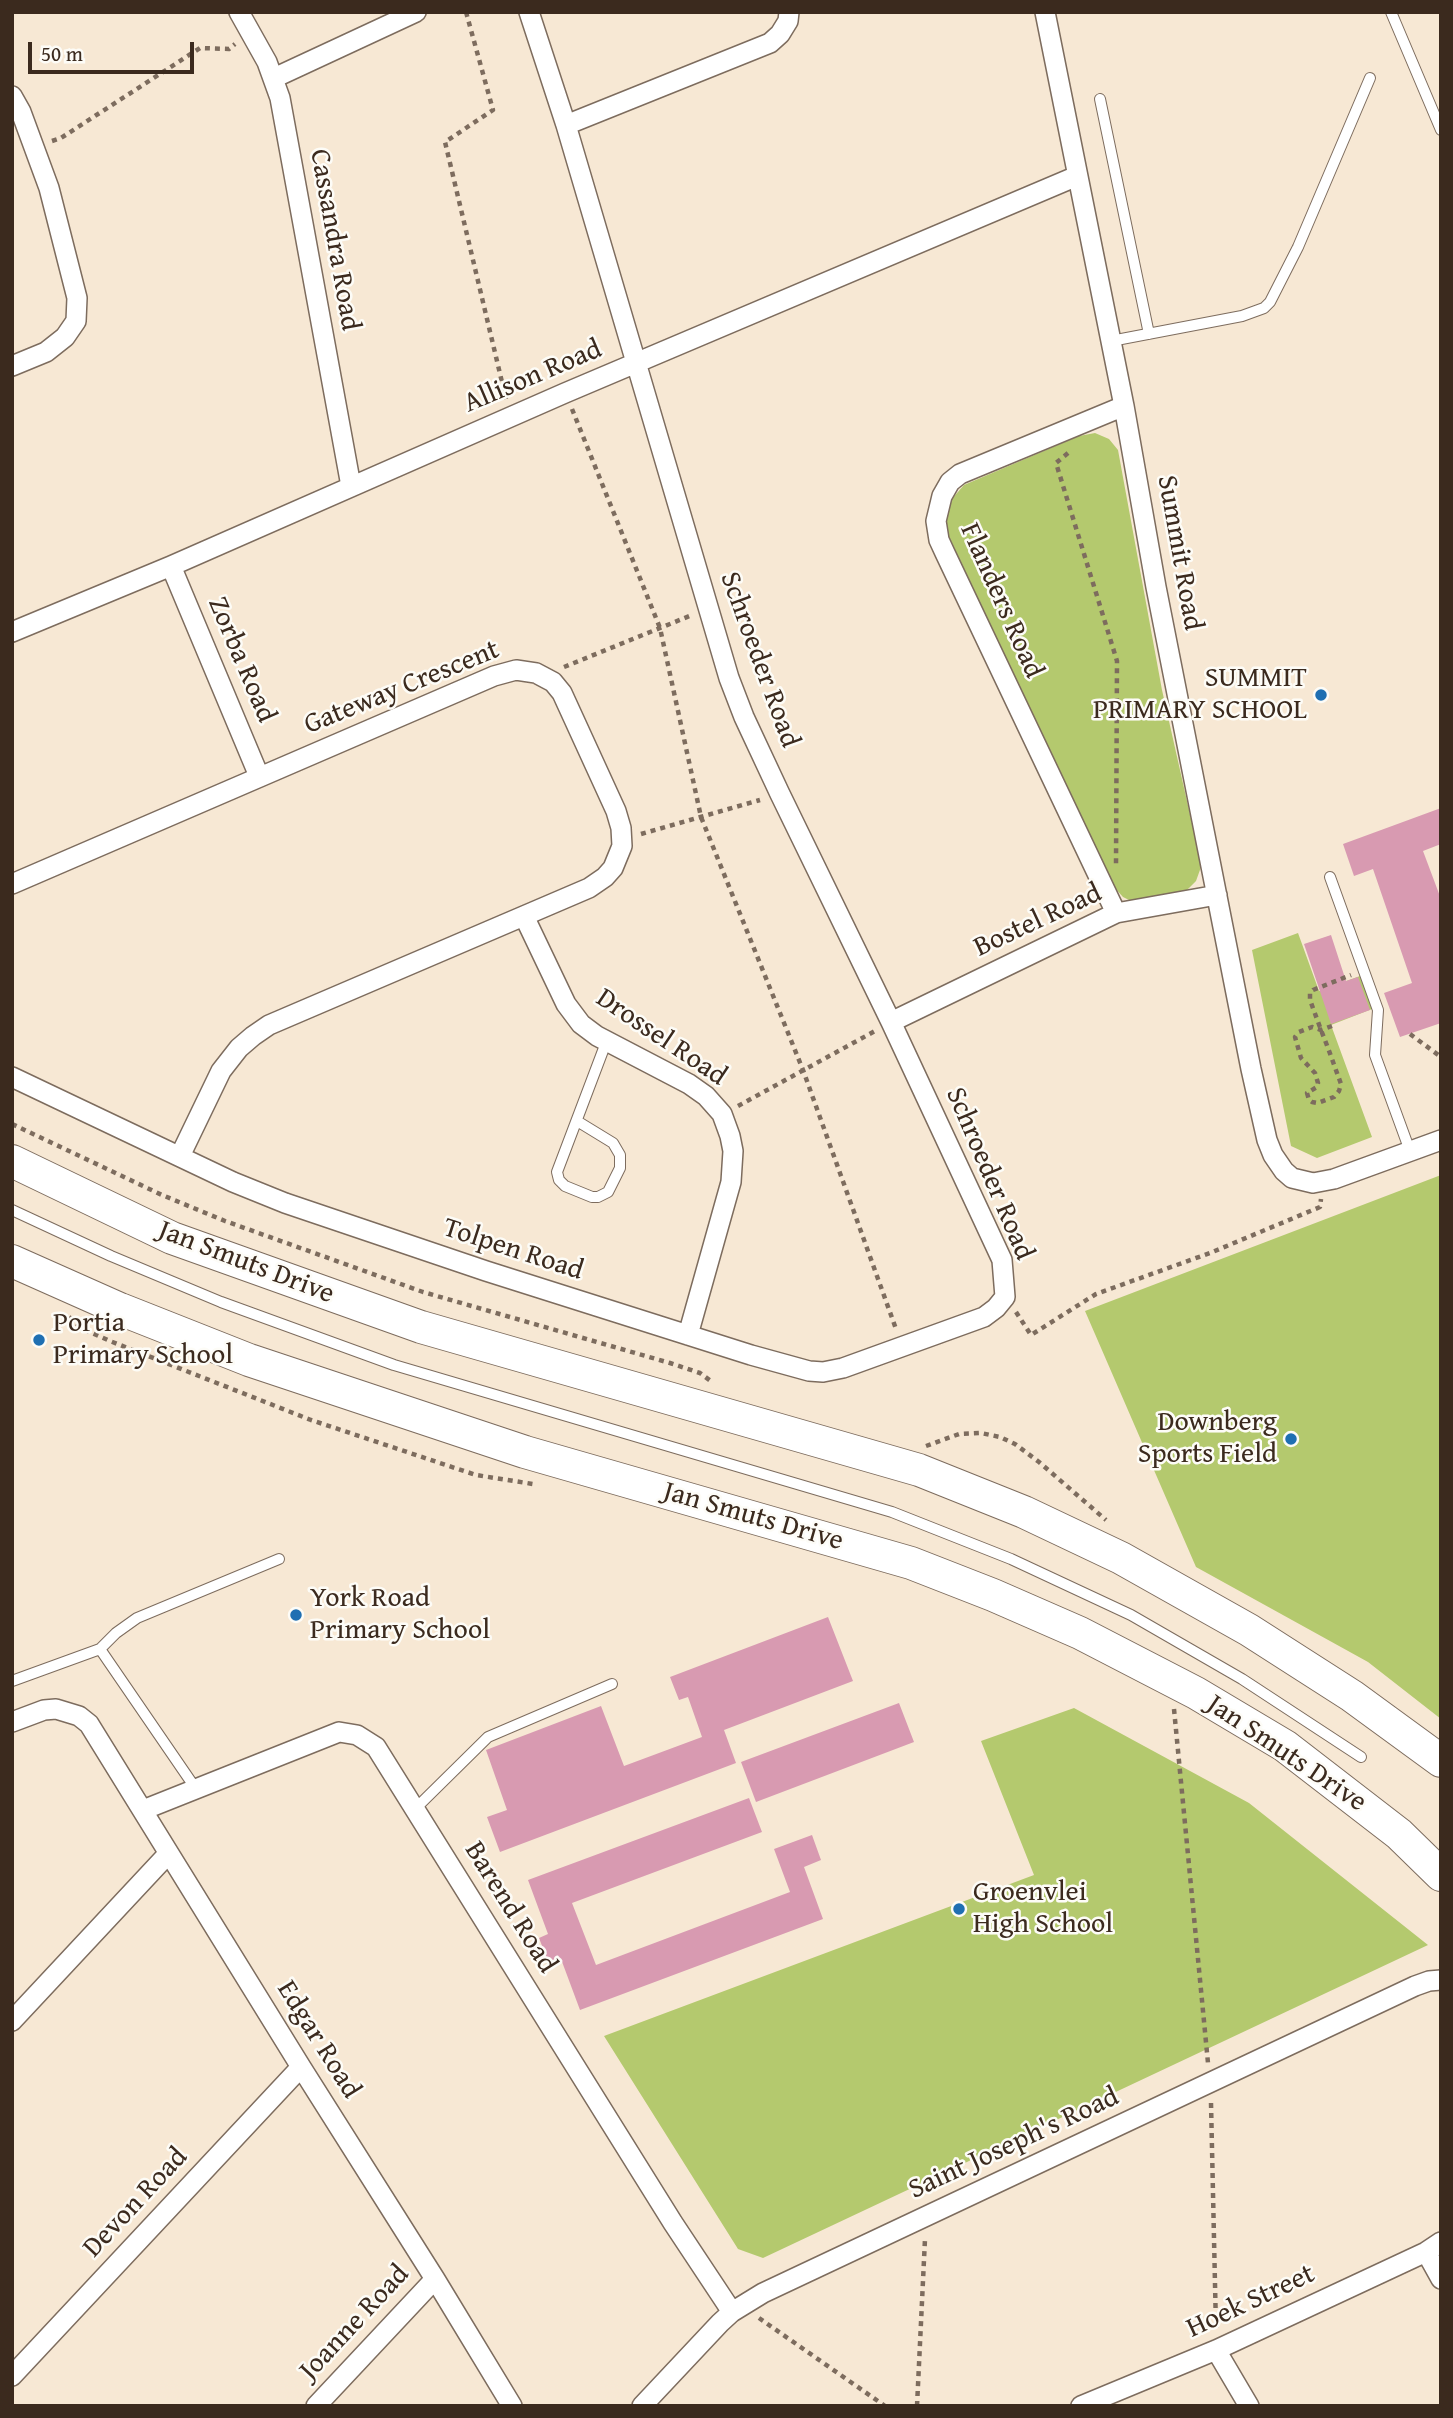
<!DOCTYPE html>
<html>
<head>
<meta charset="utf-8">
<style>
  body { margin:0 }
  #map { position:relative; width:1453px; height:2418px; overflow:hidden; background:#f7e8d4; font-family:"Gentium Book Plus",serif }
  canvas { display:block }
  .frame { position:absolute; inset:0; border:14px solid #3b2a1e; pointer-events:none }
  .scale { position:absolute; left:28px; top:42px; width:166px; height:32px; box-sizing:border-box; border:4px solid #3b2a1e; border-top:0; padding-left:9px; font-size:21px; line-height:24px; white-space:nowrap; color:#3b2a1e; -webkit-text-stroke:5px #fdfcf7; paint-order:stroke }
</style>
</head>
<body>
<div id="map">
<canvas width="1453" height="2418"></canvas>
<div class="frame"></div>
<div class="scale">50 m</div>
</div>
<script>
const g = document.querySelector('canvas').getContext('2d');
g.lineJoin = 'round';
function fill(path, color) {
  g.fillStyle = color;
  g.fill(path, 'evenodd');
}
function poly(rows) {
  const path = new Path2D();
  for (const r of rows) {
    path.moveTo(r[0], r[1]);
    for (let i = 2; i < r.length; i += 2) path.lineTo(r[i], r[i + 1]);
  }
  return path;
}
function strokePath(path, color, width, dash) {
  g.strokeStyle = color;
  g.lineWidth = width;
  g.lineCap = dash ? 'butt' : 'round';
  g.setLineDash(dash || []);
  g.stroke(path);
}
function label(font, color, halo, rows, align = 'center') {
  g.font = font + ' "Gentium Book Plus",serif';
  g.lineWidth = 5;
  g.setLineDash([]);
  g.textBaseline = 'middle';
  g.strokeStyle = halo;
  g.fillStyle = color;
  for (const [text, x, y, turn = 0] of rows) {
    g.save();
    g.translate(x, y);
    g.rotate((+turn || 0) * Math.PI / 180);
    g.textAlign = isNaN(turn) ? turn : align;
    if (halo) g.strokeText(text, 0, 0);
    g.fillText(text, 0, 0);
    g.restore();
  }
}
fill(poly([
  [1095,433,1109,439,1118,450,1162,690,1200,859,1201,867,1196,881,1185,892,1131,901,1123,897,1114,887,949,537,945,519,950,501,964,485,1079,436],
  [1298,933,1319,991,1360,976,1372,1009,1331,1025,1372,1137,1317,1158,1291,1146,1252,950],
  [1441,1175,1441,1719,1368,1662,1196,1567,1085,1311],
  [1074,1708,1249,1803,1428,1945,763,2258,738,2249,604,2036,1034,1875,981,1741]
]), '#b4c96e');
fill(poly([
  [1441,808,1441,844,1423,851,1441,899,1441,1023,1400,1037,1384,993,1412,983,1373,869,1354,876,1343,844],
  [1331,935,1346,981,1358,977,1370,1010,1331,1024,1304,944],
  [828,1617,853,1681,724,1730,736,1763,500,1852,487,1817,507,1810,486,1750,601,1706,624,1766,702,1737,688,1697,679,1700,670,1677],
  [899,1703,914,1742,756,1802,741,1762],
  [749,1798,762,1832,572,1903,596,1965,790,1892,774,1849,812,1835,821,1860,804,1867,823,1919,580,2010,561,1959,549,1964,539,1938,548,1934,528,1880]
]), '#d89ab1');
const service = poly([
  [1391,12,1441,130],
  [1100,99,1149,334],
  [1111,341,1242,316,1264,308,1270,302,1298,247,1370,78],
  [1330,877,1378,1010,1375,1055,1410,1151],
  [577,1121,613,1143,620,1155,620,1168,608,1192,598,1197,592,1197,565,1186,559,1180,557,1172,607,1040],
  [12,1210,111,1256,221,1302,394,1365,892,1512,1011,1559,1131,1615,1242,1679,1361,1757],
  [100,1649,196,1789],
  [12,1681,100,1649,116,1633,137,1618,279,1559],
  [415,1809,488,1737,612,1684]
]);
const minor = poly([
  [239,12,267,62,280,98,351,486],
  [1045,12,1124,406,1156,587,1251,1069,1267,1140,1273,1155,1284,1171,1292,1178,1313,1183,1334,1179,1441,1140],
  [274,78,416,12],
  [12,96,21,112,49,188,77,298,76,321,65,337,46,352,12,366],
  [566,125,770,43,780,34,788,21,789,12],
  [171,566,259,776],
  [12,632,171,566,565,393,1077,176],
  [12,884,494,676,516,670,536,673,553,682,562,693,616,811,621,828,622,846,613,868,605,877,589,888,269,1025,253,1036,239,1048,221,1071,180,1156],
  [1116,913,945,553,939,540,936,521,942,496,950,482,960,474,1124,406],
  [524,916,566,1004,581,1024,597,1036,689,1084,706,1096,722,1114,730,1136,733,1151,731,1182,688,1335],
  [891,1022,1116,913,1217,895],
  [12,1077,233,1182,285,1203,486,1271,751,1355,809,1371,823,1372,843,1368,984,1317,996,1308,1005,1297,1002,1260,891,1022,780,794,744,717,729,678,566,125,529,12],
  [12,1722,44,1710,56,1709,79,1716,89,1724,301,2067,435,2279,512,2406],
  [143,1810,339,1732,357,1735,376,1747,673,2223,732,2312],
  [12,2021,168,1854],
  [1426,2252,1441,2279],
  [1216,2350,1249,2406],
  [12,2376,301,2067],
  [316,2406,435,2279],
  [642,2406,720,2323,732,2312,763,2293,1415,1986,1429,1981,1441,1980],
  [1081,2406,1216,2350,1426,2252,1441,2242]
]);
const primary = poly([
  [12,1161,172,1238,421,1327,919,1470,1024,1512,1121,1558,1249,1630,1352,1696,1441,1761],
  [12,1261,120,1309,249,1360,525,1452,911,1563,993,1595,1080,1633,1196,1693,1285,1746,1399,1834,1441,1875]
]);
strokePath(service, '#7d6c5e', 12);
strokePath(minor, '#7d6c5e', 22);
strokePath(primary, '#7d6c5e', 34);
strokePath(poly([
  [466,12,493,110,445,142,506,399],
  [52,141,61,138,200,48,229,49,235,44],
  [572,409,660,628,701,817,803,1070,896,1329],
  [1068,453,1056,463,1117,661,1116,866],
  [564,667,692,615],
  [641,834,760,800],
  [1332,1026,1321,1030,1312,1027,1299,1032,1295,1037,1301,1058,1315,1073,1318,1083,1317,1087,1307,1093,1309,1100,1312,1102,1318,1103,1334,1097,1339,1091,1341,1084,1328,1048,1321,1030,1310,1000,1310,993,1313,990,1351,975],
  [1410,1034,1441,1057],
  [738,1106,875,1031],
  [12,1124,162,1195,225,1221,423,1292,670,1363,700,1373,712,1382],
  [1016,1312,1031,1335,1096,1294,1210,1253,1320,1207,1321,1199],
  [69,1317,83,1329,110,1341,311,1420,476,1475,533,1484],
  [926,1446,959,1434,981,1433,1000,1437,1015,1444,1039,1462,1106,1520],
  [1174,1709,1208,2063],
  [1211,2103,1216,2329],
  [759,2318,885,2406],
  [917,2406,925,2239]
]), '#7d6c5e', 4.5, [5, 5]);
strokePath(service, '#fff', 10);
strokePath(minor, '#fff', 19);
strokePath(primary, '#fff', 32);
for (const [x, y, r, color] of [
  [1321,695,7,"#1f6fb2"],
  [39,1340,7,"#1f6fb2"],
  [1291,1439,7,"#1f6fb2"],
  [296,1615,7,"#1f6fb2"],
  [959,1909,7,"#1f6fb2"]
]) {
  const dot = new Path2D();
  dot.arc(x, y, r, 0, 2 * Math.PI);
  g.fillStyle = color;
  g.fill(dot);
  strokePath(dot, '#fdfcf7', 2.5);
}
label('28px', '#3b2a1e', '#fdfcf7', [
  ["Cassandra Road",334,240,80],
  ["Allison Road",533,377,-23],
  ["Summit Road",1179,553,80],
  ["Flanders Road",1001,601,66],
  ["Zorba Road",241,660,67],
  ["Schroeder Road",759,660,70],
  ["Gateway Crescent",402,688,-22],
  ["Bostel Road",1038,921,-25],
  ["Drossel Road",661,1038,34],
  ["Schroeder Road",989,1174,67],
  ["Tolpen Road",513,1250,18],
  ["Jan Smuts Drive",246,1263,21],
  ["Jan Smuts Drive",753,1517,16],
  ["Jan Smuts Drive",1286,1754,34],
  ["Barend Road",510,1908,58],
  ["Edgar Road",318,2040,58],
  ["Saint Joseph's Road",1014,2144,-25],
  ["Devon Road",136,2203,-47],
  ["Hoek Street",1251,2302,-25],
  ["Joanne Road",355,2323,-47]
]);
label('28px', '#3b2a1e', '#fdfcf7', [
  ["SUMMIT",1307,679,"right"],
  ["PRIMARY SCHOOL",1307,711,"right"],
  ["Portia",53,1324],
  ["Primary School",53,1356],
  ["Downberg",1277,1423,"right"],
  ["Sports Field",1277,1455,"right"],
  ["York Road",310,1599],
  ["Primary School",310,1631],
  ["Groenvlei",973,1893],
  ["High School",973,1925]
], 'left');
</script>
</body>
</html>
